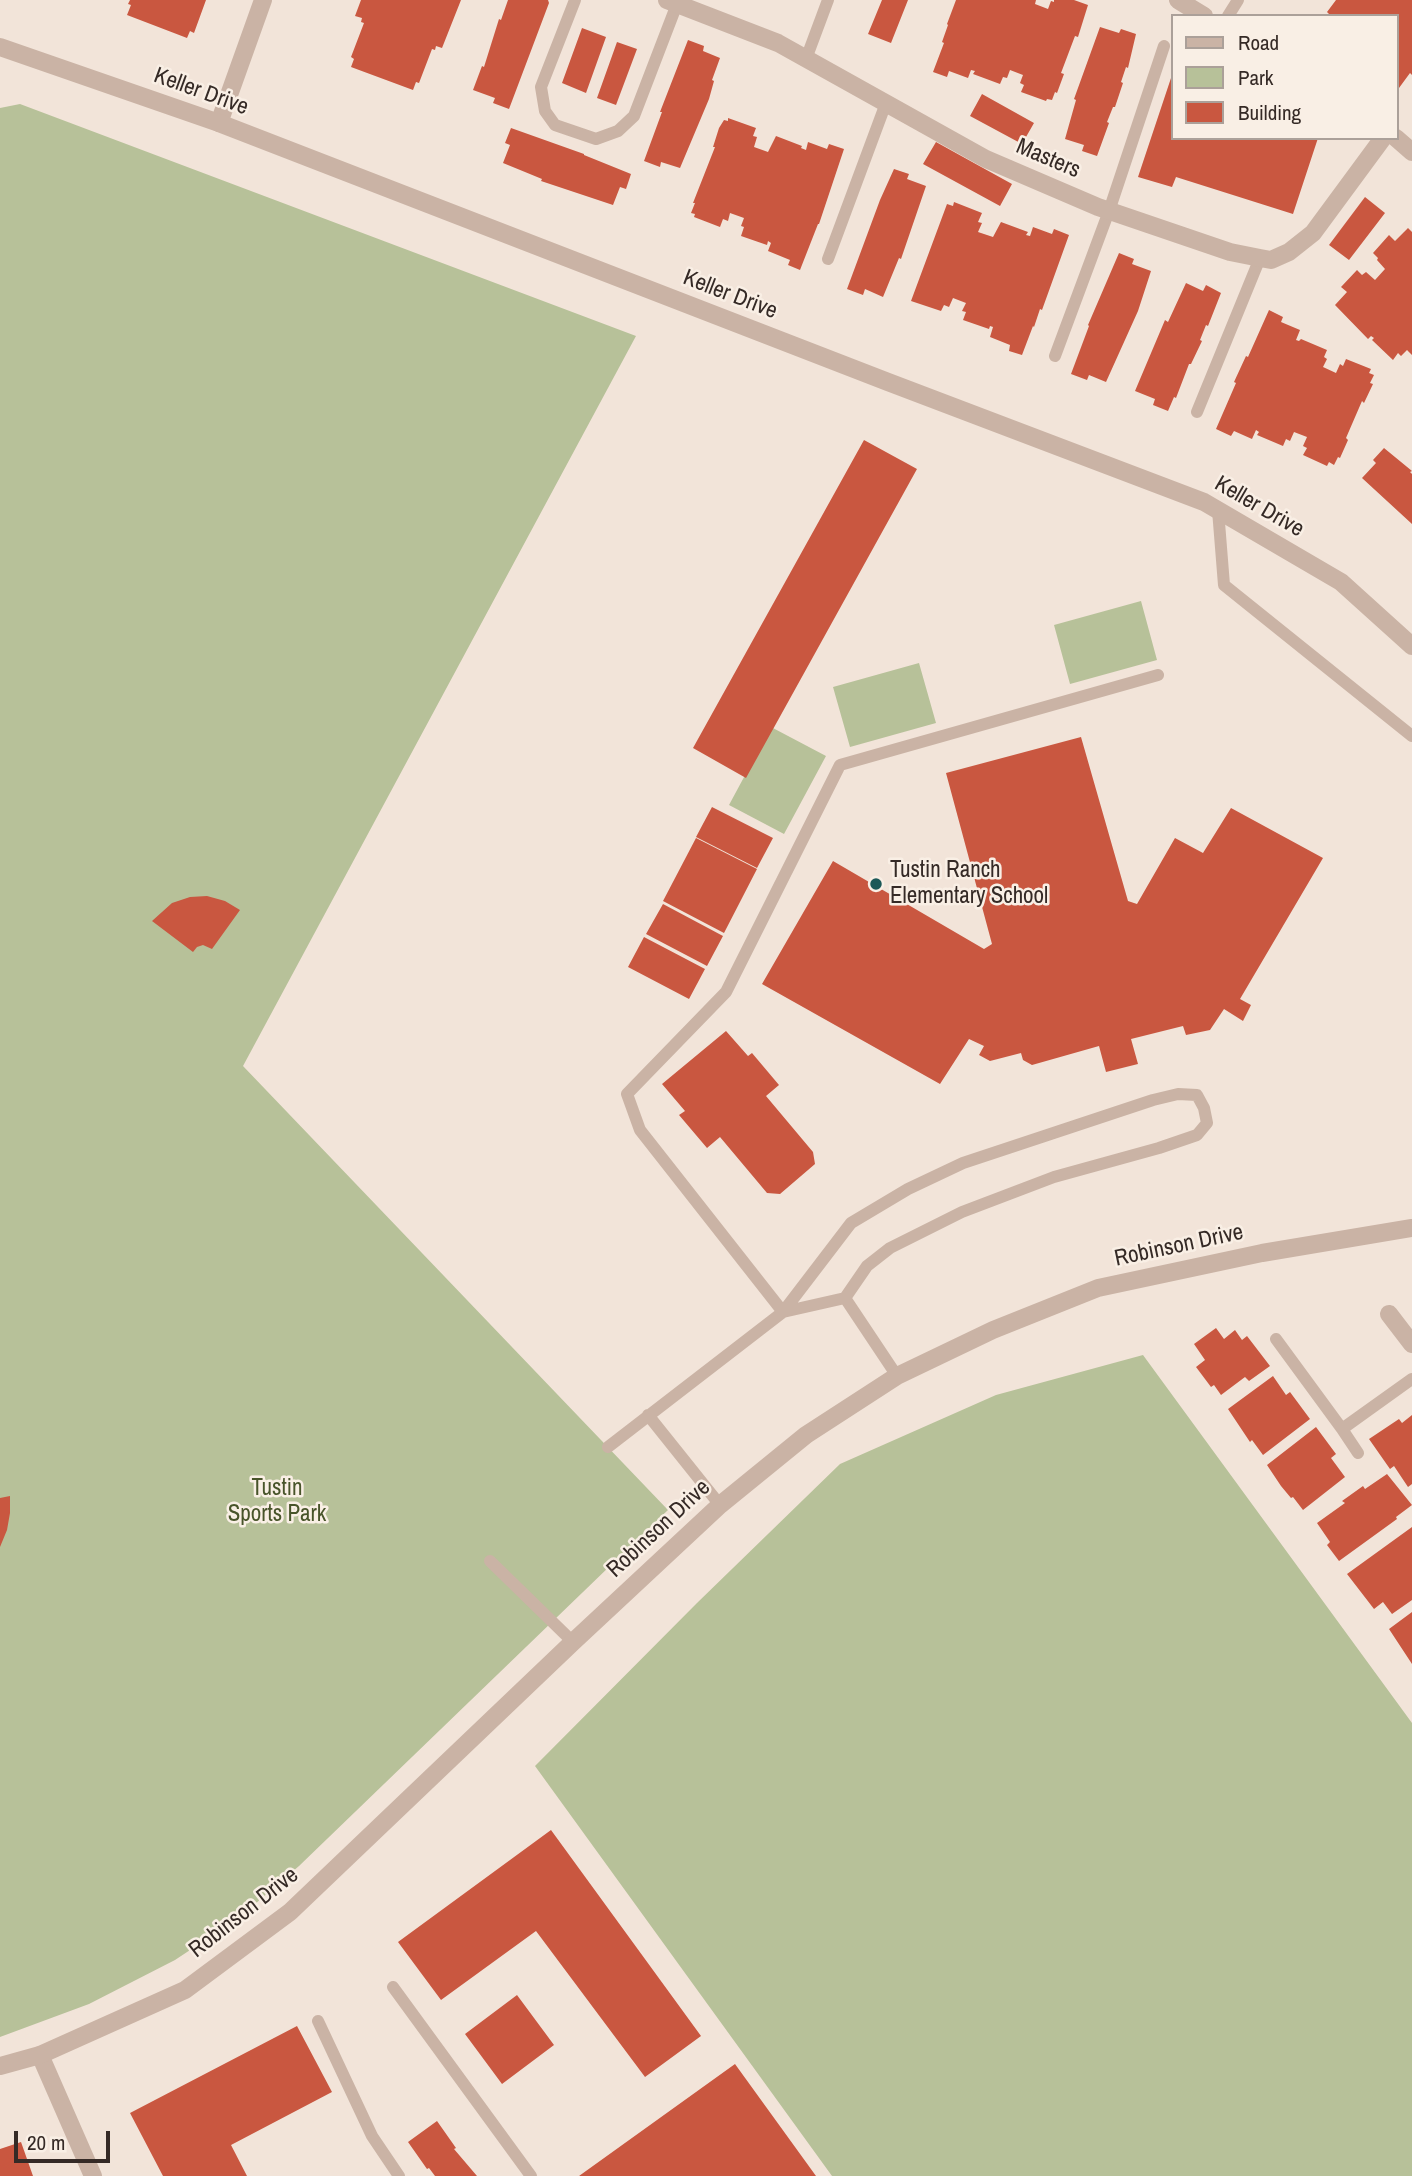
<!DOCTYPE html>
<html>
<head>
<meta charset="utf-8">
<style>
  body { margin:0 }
  #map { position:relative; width:1412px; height:2176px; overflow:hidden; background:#f2e4d9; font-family:"Archivo Narrow",sans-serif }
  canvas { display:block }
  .legend { position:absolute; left:1171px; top:14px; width:228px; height:126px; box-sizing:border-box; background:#f9efe5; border:2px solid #aba099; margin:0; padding:9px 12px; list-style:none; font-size:21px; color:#352a26 }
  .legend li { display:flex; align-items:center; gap:14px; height:35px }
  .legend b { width:35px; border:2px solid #aba099 }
  .scale { position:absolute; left:14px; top:2131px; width:96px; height:32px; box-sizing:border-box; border:4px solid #352a26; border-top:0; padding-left:9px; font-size:21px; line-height:24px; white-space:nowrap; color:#352a26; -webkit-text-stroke:5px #f9efe5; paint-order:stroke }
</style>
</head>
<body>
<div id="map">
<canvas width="1412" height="2176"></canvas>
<ul class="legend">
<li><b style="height:9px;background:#cab3a5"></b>Road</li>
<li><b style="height:19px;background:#b7c199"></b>Park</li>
<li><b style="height:19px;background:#c95740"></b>Building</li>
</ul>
<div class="scale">20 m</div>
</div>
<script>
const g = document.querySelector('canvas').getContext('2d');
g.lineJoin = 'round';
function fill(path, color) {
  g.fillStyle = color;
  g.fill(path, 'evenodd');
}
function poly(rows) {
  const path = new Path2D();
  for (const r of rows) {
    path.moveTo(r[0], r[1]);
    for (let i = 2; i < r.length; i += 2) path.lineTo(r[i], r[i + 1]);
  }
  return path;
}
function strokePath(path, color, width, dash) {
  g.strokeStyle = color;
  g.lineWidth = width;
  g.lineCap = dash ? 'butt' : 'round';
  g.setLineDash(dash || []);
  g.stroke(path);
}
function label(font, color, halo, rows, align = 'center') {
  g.font = font + ' "Archivo Narrow",sans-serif';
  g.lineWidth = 5;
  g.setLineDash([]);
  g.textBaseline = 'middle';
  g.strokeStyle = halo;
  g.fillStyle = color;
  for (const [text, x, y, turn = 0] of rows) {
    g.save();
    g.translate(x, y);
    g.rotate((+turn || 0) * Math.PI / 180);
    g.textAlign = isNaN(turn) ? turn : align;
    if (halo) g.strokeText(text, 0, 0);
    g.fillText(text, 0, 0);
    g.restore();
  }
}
fill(poly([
  [20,104,636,336,243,1066,668,1510,299,1866,240,1917,175,1960,89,2004,0,2037,0,108],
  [1141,601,1157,660,1070,684,1054,625],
  [919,663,936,723,850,747,833,687],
  [771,727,826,756,784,834,729,805],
  [1143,1355,1412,1723,1412,2176,832,2176,535,1766,697,1603,840,1464,996,1395]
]), '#b7c199');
fill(poly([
  [130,0,206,0,194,33,190,31,187,38,127,15,131,5,128,4],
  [361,0,461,0,442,48,436,46,435,50,432,49,419,83,416,82,413,90,351,67,354,59,351,57,364,23,361,22,362,18,355,16],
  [508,0,548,0,549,3,509,109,493,103,495,98,473,90,482,66,484,67,499,19,501,20],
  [882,0,908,0,891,43,868,34],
  [956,0,1036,0,1035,4,1048,9,1051,1,1054,2,1054,0,1074,0,1088,5,1078,37,1075,36,1061,73,1064,74,1057,93,1055,92,1052,100,1047,99,1046,101,1021,92,1024,85,1020,83,1023,75,1010,70,1007,78,1003,77,1000,84,973,74,975,71,971,70,968,78,949,71,947,77,933,72,944,43,942,42,948,25,947,24],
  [1336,0,1412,0,1412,75,1410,73,1399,88,1396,86,1396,16,1331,16,1327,12],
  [1100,27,1119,33,1121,29,1136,34,1128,68,1126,67,1121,82,1123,83,1115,107,1113,107,1107,122,1109,123,1097,156,1082,151,1084,145,1065,139,1076,100,1074,99],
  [582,28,606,37,586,93,562,83],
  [688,40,704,46,703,51,720,58,712,80,714,81,709,99,680,168,661,162,660,167,644,161,662,112,660,112],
  [617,42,637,49,616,105,597,98],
  [1172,75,1172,138,1318,138,1293,214,1176,177,1172,187,1138,177],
  [982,94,1034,123,1022,144,970,116],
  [728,118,756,128,753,136,757,137,754,147,768,152,776,136,802,146,801,148,806,150,808,142,827,149,829,144,844,149,819,224,818,224,800,270,788,265,790,260,768,251,771,243,768,241,767,245,741,236,744,227,741,226,744,218,730,213,728,221,723,219,720,227,694,217,695,214,691,213,695,203,693,203,715,147,713,147,719,128,724,120,728,121],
  [511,128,584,154,584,155,631,174,626,189,620,187,613,205,541,181,542,179,525,172,503,163,510,145,505,143],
  [936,142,1012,184,1000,206,923,164],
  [894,169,909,174,907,179,926,186,901,259,899,258,883,297,865,289,863,295,847,289,880,200],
  [1365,197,1385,213,1349,260,1329,245],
  [954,202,982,213,978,222,982,223,978,232,993,237,1001,222,1028,232,1026,235,1030,236,1033,227,1052,234,1054,229,1069,235,1042,310,1040,309,1034,327,1033,326,1022,355,1009,351,1010,345,990,337,993,327,990,326,989,329,963,320,966,312,962,311,966,303,953,298,949,307,944,305,941,311,911,301,947,204,953,206],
  [1408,228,1412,232,1412,355,1407,350,1401,356,1398,353,1393,360,1372,340,1374,338,1371,336,1368,339,1335,305,1347,292,1341,287,1357,270,1362,275,1366,272,1375,280,1385,269,1377,260,1378,258,1373,253,1389,235,1395,241],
  [1119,253,1134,259,1132,264,1151,271,1138,311,1106,382,1089,375,1087,380,1071,374,1089,326,1088,325],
  [1186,283,1203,291,1206,285,1221,293,1208,326,1206,325,1200,340,1202,341,1191,364,1189,364,1176,398,1174,397,1168,411,1153,405,1155,399,1135,391,1165,320,1168,322],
  [1269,310,1283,317,1281,322,1300,330,1296,340,1299,341,1301,339,1327,350,1324,357,1327,359,1323,367,1336,373,1340,364,1343,366,1346,359,1371,369,1369,373,1374,375,1370,383,1373,384,1364,403,1362,401,1346,438,1348,440,1340,458,1338,457,1334,465,1329,462,1327,466,1303,455,1307,448,1303,446,1307,437,1294,432,1290,441,1286,439,1283,446,1257,435,1259,432,1256,430,1252,439,1234,431,1231,436,1216,429,1236,383,1234,382,1246,356,1248,357],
  [864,440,917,469,746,778,693,748],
  [1384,448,1412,471,1410,472,1412,474,1412,524,1362,478,1376,463,1373,460],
  [1081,737,1128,901,1137,904,1175,838,1203,853,1231,808,1323,858,1240,999,1251,1005,1243,1021,1224,1009,1210,1030,1186,1035,1183,1026,1131,1039,1138,1064,1106,1072,1099,1046,1032,1065,1023,1060,1021,1053,990,1061,979,1055,984,1046,969,1039,940,1084,762,984,833,861,984,949,992,944,946,773],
  [712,807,773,838,757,868,696,837],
  [696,838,757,869,724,933,663,901],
  [207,896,225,901,240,910,212,949,203,945,197,947,193,952,152,921,172,903,190,897],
  [663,904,723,936,707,966,646,934],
  [644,937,705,969,689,999,628,967],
  [726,1031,748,1056,752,1053,779,1085,766,1096,813,1152,815,1164,780,1194,767,1193,720,1137,707,1148,679,1115,685,1111,662,1084],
  [1216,1328,1224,1339,1235,1330,1242,1340,1247,1336,1270,1366,1249,1381,1245,1377,1221,1395,1214,1385,1211,1387,1196,1367,1205,1360,1194,1344],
  [1273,1376,1286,1395,1290,1392,1310,1419,1263,1455,1252,1440,1250,1442,1228,1409],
  [1412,1415,1412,1484,1408,1487,1394,1466,1390,1469,1369,1439,1399,1419,1402,1423],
  [1316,1427,1336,1454,1331,1458,1345,1477,1303,1510,1293,1497,1291,1498,1281,1486,1267,1465],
  [1387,1474,1412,1505,1396,1517,1397,1519,1339,1561,1327,1545,1330,1542,1317,1523,1345,1503,1342,1501,1363,1486,1365,1489],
  [10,1496,10,1513,7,1530,0,1547,0,1498],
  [1412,1527,1412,1600,1392,1614,1383,1602,1374,1609,1347,1574],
  [1412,1612,1412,1664,1389,1629],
  [551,1830,701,2036,645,2077,536,1931,441,2000,398,1942],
  [517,1995,554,2045,502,2084,465,2034],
  [297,2026,332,2092,231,2145,247,2176,163,2176,130,2113],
  [735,2064,816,2176,579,2176],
  [437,2121,456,2148,454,2149,477,2176,435,2176,429,2168,427,2169,408,2142],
  [21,2142,33,2176,0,2176,0,2149]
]), '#c95740');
strokePath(poly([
  [575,0,541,87,545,111,555,125,596,139,618,131,634,116,677,4],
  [1228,16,1238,0],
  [806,59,828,0],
  [828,259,886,103],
  [1055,356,1109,211,1164,46],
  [1197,412,1260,258],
  [1218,510,1224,585,1412,736],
  [845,1298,867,1266,890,1248,962,1212,1054,1177,1159,1148,1197,1135,1207,1123,1204,1108,1197,1095,1178,1094,1153,1100,963,1163,908,1189,851,1223,783,1312,640,1130,627,1094,726,992,840,765,1158,675],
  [1276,1339,1342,1429,1412,1379],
  [648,1415,720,1505],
  [1342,1429,1358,1453],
  [608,1447,783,1312,845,1298,897,1376],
  [490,1561,573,1642],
  [393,1987,531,2176],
  [318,2021,372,2136,399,2176]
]), '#cab3a5', 12);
strokePath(poly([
  [667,0,778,43,986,159,1098,207,1230,252,1260,258,1271,260,1289,252,1313,233,1383,138],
  [1178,0,1204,16],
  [219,123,263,0],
  [1396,138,1412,152],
  [1389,1314,1412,1344],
  [40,2055,93,2176]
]), '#cab3a5', 18);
strokePath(poly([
  [0,47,219,123,888,382,1204,502,1341,582,1412,646],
  [0,2066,40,2055,185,1990,290,1912,573,1642,720,1505,806,1435,897,1376,993,1330,1098,1288,1262,1253,1412,1228]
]), '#cab3a5', 18);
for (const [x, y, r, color] of [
  [876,884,7,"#1b5857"]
]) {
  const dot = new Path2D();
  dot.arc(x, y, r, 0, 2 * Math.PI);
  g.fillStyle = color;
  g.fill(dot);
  strokePath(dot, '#f9efe5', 2.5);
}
label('23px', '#352a26', '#f9efe5', [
  ["Keller Drive",201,92,20],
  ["Masters",1048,159,23],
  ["Keller Drive",730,295,21],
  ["Keller Drive",1259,507,30],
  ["Robinson Drive",1179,1246,-12],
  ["Robinson Drive",659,1529,-43],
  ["Robinson Drive",244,1913,-38]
]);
label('23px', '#352a26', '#f9efe5', [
  ["Tustin Ranch",890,871],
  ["Elementary School",890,897]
], 'left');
label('23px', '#48542a', '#f9efe5', [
  ["Tustin",277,1489],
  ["Sports Park",277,1515]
]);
</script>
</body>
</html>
